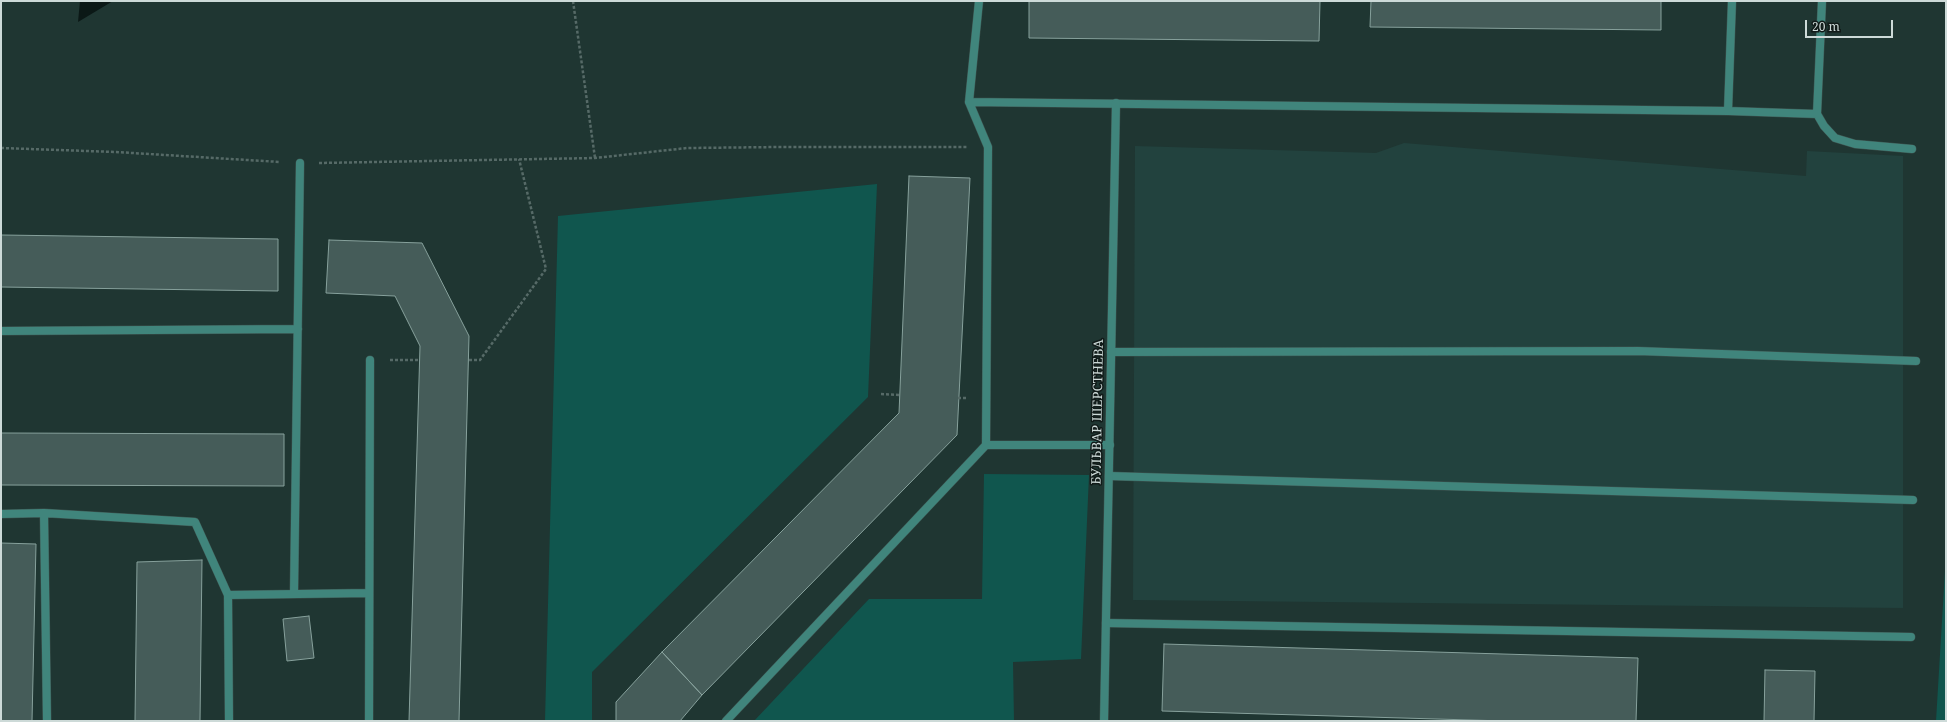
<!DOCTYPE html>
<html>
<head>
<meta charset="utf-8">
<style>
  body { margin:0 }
  #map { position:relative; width:1947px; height:722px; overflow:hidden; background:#1f3632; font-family:"Noto Serif",serif }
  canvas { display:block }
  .frame { position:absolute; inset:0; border:2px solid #cddad8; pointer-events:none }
  .scale { position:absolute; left:1805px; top:20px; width:88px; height:18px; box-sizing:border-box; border:2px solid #cddad8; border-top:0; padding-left:5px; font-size:12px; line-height:14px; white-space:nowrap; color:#cddad8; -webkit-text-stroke:3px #111b19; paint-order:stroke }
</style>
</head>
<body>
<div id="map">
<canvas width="1947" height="722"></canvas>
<div class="frame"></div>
<div class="scale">20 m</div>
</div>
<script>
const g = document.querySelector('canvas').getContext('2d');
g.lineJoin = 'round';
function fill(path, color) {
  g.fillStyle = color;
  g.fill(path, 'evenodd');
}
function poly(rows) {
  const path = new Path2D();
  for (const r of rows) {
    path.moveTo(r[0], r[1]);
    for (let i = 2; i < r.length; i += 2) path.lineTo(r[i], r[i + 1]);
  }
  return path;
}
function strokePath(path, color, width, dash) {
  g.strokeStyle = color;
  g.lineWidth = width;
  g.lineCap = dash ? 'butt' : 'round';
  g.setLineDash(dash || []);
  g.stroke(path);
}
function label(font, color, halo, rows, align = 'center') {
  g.font = font + ' "Noto Serif",serif';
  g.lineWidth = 3;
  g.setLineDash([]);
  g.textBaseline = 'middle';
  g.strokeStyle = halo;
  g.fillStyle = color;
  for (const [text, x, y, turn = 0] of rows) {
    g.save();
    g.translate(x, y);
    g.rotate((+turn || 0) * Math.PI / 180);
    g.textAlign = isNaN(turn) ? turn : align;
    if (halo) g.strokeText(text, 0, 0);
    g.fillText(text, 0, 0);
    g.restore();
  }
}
fill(poly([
  [1404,143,1806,176,1807,151,1903,156,1903,608,1133,600,1135,146,1376,153]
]), '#22423e');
fill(poly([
  [877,184,868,397,592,672,592,721,545,721,558,216],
  [984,474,1089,475,1081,659,1013,662,1014,721,754,721,869,599,982,599],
  [1946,554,1946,721,1936,721]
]), '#10564e');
fill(poly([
  [80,1,113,1,78,22]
]), '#0b1816');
const building = poly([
  [1029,1,1320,1,1319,41,1029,38,1029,1],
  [1371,1,1661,1,1661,30,1370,27,1371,1],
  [909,176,970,178,957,435,702,695,662,652,899,413,909,176],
  [1,235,278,239,278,291,1,287,1,235],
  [329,240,422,243,469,336,459,721,409,721,420,346,395,296,326,293,329,240],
  [1,433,284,434,284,486,1,485,1,433],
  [1,543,36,544,32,721,1,721,1,543],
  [202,560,200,721,135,721,137,562,202,560],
  [309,616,314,658,287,661,283,619,309,616],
  [1164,644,1638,658,1636,721,1505,721,1162,711,1164,644],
  [662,652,702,695,680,721,616,721,616,702,662,652],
  [1765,670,1815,671,1814,721,1764,721,1765,670]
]);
fill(building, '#455c59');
strokePath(building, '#87a19c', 1);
const lane = poly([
  [969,102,979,1],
  [1728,111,1732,1],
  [1817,114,1824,126,1835,138,1855,144,1912,149],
  [1,331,298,329],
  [1111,352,1638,351,1916,361],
  [986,445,1110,445],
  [1109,476,1913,500],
  [44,513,47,721],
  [1,514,44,513,195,522,228,595,369,593],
  [294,593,300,163],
  [228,595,229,721],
  [1106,623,1911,637],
  [369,721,370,360],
  [726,721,986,445,988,147,969,102,1728,111,1817,114,1822,1]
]);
const street = poly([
  [1104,721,1116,103]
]);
strokePath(lane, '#3e5450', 9);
strokePath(street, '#3e5450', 9);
strokePath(poly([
  [573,1,595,158],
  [1,148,116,152,280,162],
  [319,163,595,158,687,148,780,147,968,147],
  [390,360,419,360],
  [469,360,480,360,546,269,519,159],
  [881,394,900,395],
  [958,398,968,398]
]), '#566a67', 2.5, [3, 2]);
strokePath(lane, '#40857c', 8);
strokePath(street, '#40857c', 8);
label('13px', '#cddad8', '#111b19', [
  ["БУЛЬВАР ШЕРСТНЕВА",1098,412,-89]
]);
</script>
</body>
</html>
